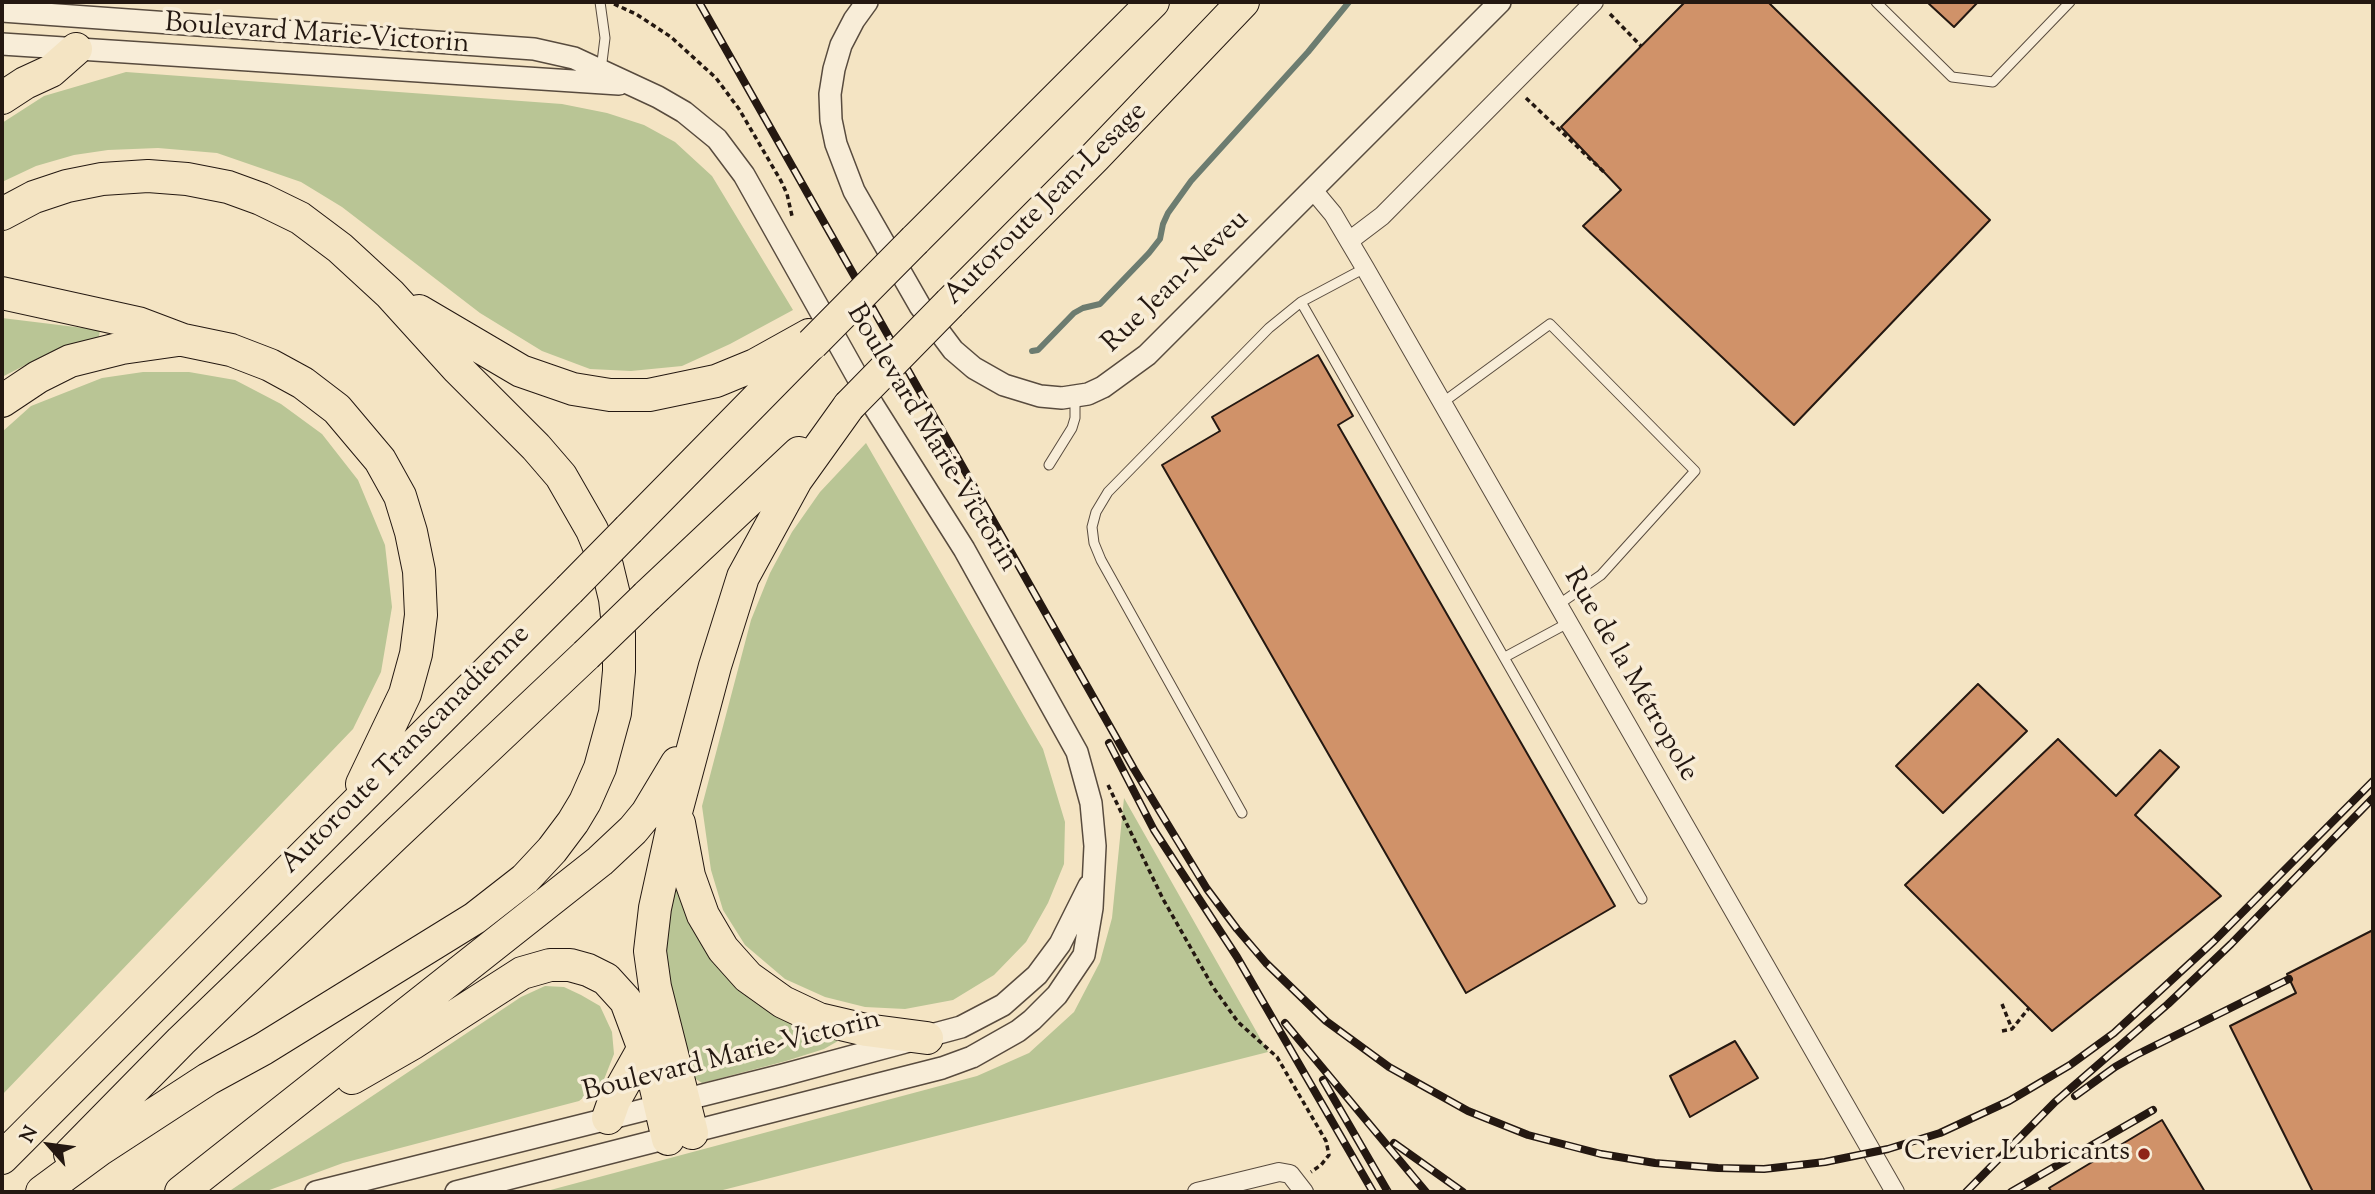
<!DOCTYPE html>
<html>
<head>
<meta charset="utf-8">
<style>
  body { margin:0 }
  #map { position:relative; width:2375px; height:1194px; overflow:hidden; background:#f4e4c3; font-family:"Sorts Mill Goudy",serif }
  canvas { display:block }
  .frame { position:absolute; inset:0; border:4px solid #241811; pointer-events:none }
  .north { position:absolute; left:14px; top:1110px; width:70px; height:70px; -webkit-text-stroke:5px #f8edd8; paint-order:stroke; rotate:298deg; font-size:19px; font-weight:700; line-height:28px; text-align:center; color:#241811 }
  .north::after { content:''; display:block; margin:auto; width:24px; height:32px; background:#241811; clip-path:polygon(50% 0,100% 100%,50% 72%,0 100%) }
</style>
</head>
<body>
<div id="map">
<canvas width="2375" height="1194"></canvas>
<div class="frame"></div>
<div class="north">N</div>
</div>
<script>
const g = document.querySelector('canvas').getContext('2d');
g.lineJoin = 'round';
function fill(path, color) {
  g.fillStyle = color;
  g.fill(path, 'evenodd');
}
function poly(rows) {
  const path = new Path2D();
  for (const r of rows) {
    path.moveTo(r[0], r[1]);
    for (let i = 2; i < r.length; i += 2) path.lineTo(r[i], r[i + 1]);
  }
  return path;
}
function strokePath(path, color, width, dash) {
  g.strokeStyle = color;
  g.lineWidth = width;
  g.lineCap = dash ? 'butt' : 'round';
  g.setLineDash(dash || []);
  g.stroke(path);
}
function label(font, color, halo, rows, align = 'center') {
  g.font = font + ' "Sorts Mill Goudy",serif';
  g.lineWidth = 7;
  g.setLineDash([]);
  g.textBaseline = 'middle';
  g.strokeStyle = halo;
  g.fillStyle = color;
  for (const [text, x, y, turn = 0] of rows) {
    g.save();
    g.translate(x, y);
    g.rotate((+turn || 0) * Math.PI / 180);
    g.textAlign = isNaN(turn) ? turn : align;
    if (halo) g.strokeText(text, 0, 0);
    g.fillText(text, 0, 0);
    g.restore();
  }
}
fill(poly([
  [126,72,562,104,607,113,644,125,675,142,712,176,793,310,730,344,682,366,631,371,590,369,542,351,480,313,342,207,301,182,217,153,158,148,108,150,74,155,36,166,2,182,2,123,44,96],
  [2,318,100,330,99,337,51,352,2,377],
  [143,372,189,372,235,380,281,404,322,434,358,480,385,545,392,607,381,672,353,729,2,1095,2,432,31,406,102,378],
  [866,443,1043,749,1065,822,1064,864,1048,903,1026,942,994,975,953,1000,905,1009,865,1007,825,997,785,979,745,945,723,910,711,870,702,806,751,620,770,573,792,532,820,492],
  [1124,798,1268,1052,715,1192,543,1192,977,1076,1029,1053,1074,1012,1100,962,1112,918],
  [674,883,697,935,811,1032,838,1041,824,1049,786,1061,702,1083,688,1074,663,972],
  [545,986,564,987,581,995,600,1006,612,1032,614,1054,603,1082,579,1101,343,1163,264,1192,228,1192,521,997]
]), '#b9c595');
strokePath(poly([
  [1032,351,1038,350,1074,313,1083,308,1100,304,1149,253,1160,239,1163,224,1168,213,1191,181,1308,52,1349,2]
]), '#6c7c70', 6);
const building = poly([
  [1685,2,1768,2,1990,220,1794,425,1583,226,1621,190,1561,127,1685,2],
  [1927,2,1978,2,1954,27,1927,2],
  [1318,355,1353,416,1338,425,1615,906,1466,993,1162,465,1220,431,1212,417,1318,355],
  [1978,684,2027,731,1943,813,1896,766,1978,684],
  [2058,739,2116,796,2160,750,2179,767,2135,815,2221,896,2052,1031,1905,885,2058,739],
  [2373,930,2373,1192,2313,1192,2230,1026,2296,993,2287,974,2373,930],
  [1735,1041,1758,1078,1690,1117,1670,1076,1735,1041],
  [2162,1120,2205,1192,2052,1192,2049,1188,2162,1120]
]);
fill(building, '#d09269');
strokePath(building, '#241811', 2);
const service = poly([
  [600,2,605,38,601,70],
  [1876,2,1952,77,1993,82,2070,2],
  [1365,268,1301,302,1642,899],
  [1442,403,1550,324,1695,471,1601,575,1558,605],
  [1049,465,1072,428,1075,418,1075,397],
  [1505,657,1568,623],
  [1242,813,1101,560,1094,543,1092,527,1096,512,1108,492,1269,328,1301,302]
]);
const minor = poly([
  [1313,190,1333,214,1365,268,1895,1192],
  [1349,241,1382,216,1594,2],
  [1197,1192,1279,1172,1290,1174,1304,1192]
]);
const tertiary = poly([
  [867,2,854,20,841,45,834,69,830,94,831,120,836,144,854,191,920,306,953,350,974,368,1004,385,1040,396,1062,398,1088,394,1103,387,1147,355,1500,2],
  [2,11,534,49,574,58,658,97,684,112,717,139,744,175,873,405,964,549,1077,752,1091,803,1095,846,1092,908,1084,955,1057,995,1032,1020,1018,1031,972,1057,942,1068,456,1192],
  [2,44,619,84],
  [316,1192,783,1075,961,1027,1003,1005,1037,975,1060,944,1089,886]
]);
const motorway = poly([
  [2,98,25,83,51,71,76,49],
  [2,214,34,197,67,186,102,179,148,176,187,179,228,187,261,199,300,218,340,248,390,294,458,369,536,447,561,476,592,530,607,566,615,599,619,634,619,671,615,713,600,768,585,802,573,822,552,850,525,879,475,918,263,1049,208,1079,99,1150,42,1192],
  [915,240,1153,2],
  [2,293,138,323,183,340,231,350,270,365,303,383,337,409,380,460,400,496,411,532,419,571,421,615,416,654,405,694,362,784],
  [950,303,1095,157,1243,2],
  [419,311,521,371,573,389,610,395,649,395,716,381,755,365,809,335],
  [2,401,38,377,70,361,122,348,178,340],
  [629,529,810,345],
  [647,596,799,453],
  [679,823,689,876,703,915,723,949,748,977,783,1002,819,1019,866,1030,927,1038],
  [352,1078,413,1043,522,973,550,965,570,965,588,970,606,979,626,1001,652,1071,668,1139],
  [608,1118,614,1101,642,1051],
  [692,1133,655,987,650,951,655,908,676,812,715,666,743,577,796,480,849,406],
  [70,1154,181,1041,392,838,586,655],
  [2,1158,569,590],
  [181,1192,600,861,633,830,647,813,677,763]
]);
strokePath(service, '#584b3e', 11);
strokePath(minor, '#584b3e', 20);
strokePath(tertiary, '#584b3e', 24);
strokePath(motorway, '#241811', 34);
strokePath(poly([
  [614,4,636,14,671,37,716,78,739,109,781,181,787,194,792,216],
  [1610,14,1641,46],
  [1526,98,1605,173],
  [1108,785,1163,899,1213,987,1238,1022,1277,1057,1326,1141,1329,1155,1321,1165,1311,1172],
  [2002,1004,2012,1029,2029,1008],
  [2002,1031,2012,1029]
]), '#241811', 3.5, [5, 3.5]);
strokePath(service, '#f8edd8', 9);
strokePath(minor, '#f8edd8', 18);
strokePath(tertiary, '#f8edd8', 21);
strokePath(motorway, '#f4e4c3', 32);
const rail = poly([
  [699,2,1134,769,1207,889,1237,929,1266,963,1326,1021,1389,1067,1468,1111,1528,1135,1601,1154,1655,1163,1718,1168,1764,1169,1825,1162,1888,1149,1940,1133,2009,1101,2070,1065,2114,1033,2214,941,2373,781],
  [1109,743,1154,830,1237,957,1373,1192],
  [1285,1023,1426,1192],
  [1323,1080,1388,1192],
  [2075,1096,2115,1067,2136,1055,2289,979],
  [1394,1143,1463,1192],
  [1966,1192,2055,1102,2168,1004,2231,944,2373,798],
  [2011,1192,2153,1110]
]);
strokePath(rail, '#241811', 8);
strokePath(rail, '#f8edd8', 5, [16]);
const motorwayBridge = poly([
  [812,344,915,240],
  [849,406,950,303],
  [569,590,629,529],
  [586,655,647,596]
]);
strokePath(motorwayBridge, '#241811', 34, []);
strokePath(motorwayBridge, '#f4e4c3', 32);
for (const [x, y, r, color] of [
  [2144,1154,7,"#8f2418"]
]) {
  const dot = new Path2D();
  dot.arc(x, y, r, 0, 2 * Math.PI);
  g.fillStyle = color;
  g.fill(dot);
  strokePath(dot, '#f8edd8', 2.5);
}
label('28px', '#241811', '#f8edd8', [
  ["Boulevard Marie-Victorin",317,36,4],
  ["Autoroute Jean-Lesage",1047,205,-45],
  ["Rue Jean-Neveu",1177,283,-44],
  ["Boulevard Marie-Victorin",930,439,59],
  ["Rue de la Métropole",1629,676,60],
  ["Autoroute Transcanadienne",407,751,-45],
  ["Boulevard Marie-Victorin",732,1058,-14]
]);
label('28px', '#241811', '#f8edd8', [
  ["Crevier Lubricants",2130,1154]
], 'right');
</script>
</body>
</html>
